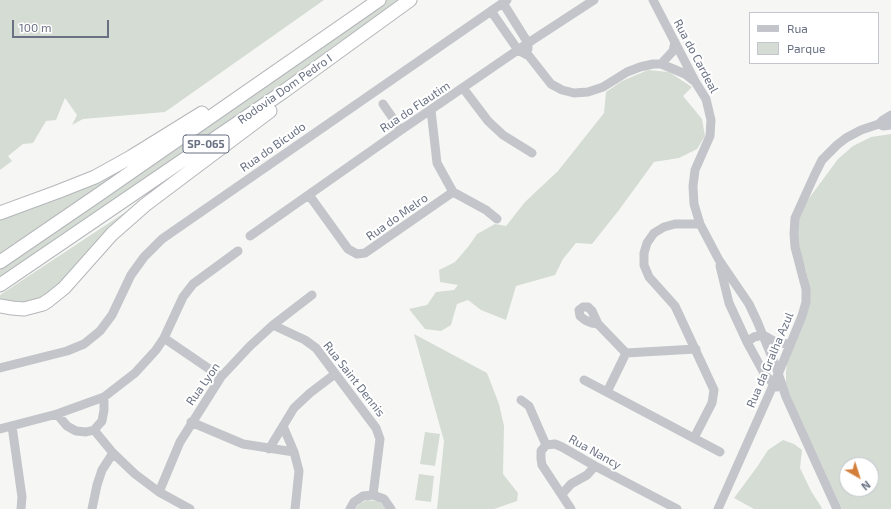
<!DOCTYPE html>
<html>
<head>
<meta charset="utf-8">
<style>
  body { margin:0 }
  #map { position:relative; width:891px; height:509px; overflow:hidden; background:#f6f7f4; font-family:"Exo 2",sans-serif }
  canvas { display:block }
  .legend { position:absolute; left:749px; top:12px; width:130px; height:52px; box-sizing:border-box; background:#fff; border:1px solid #c3c6cd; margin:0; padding:5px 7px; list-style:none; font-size:12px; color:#697183 }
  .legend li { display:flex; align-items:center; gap:8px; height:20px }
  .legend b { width:20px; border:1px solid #c3c6cd }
  .north { position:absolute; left:839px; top:457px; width:40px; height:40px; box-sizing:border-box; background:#fff; border:1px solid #c3c6cd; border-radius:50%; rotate:141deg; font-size:11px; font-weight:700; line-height:16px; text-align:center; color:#697183 }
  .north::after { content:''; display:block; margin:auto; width:14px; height:18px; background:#d37f39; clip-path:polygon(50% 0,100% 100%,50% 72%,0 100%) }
  .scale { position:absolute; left:12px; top:20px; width:97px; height:18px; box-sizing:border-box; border:2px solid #697183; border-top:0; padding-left:5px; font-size:12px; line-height:14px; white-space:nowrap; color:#697183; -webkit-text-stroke:3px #fff; paint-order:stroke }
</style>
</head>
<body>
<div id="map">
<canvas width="891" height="509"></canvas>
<ul class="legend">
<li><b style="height:5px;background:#c3c5ca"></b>Rua</li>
<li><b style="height:11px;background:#d5dcd4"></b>Parque</li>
</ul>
<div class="north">N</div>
<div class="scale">100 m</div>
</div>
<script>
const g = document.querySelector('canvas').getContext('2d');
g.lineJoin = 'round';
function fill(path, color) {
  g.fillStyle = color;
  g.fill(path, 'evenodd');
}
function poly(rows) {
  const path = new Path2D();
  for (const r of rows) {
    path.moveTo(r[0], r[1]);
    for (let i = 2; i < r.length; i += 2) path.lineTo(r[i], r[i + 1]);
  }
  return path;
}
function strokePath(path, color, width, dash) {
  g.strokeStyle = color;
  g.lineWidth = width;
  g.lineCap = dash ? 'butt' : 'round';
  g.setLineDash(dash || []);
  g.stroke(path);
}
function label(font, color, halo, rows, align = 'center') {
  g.font = font + ' "Exo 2",sans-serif';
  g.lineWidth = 4;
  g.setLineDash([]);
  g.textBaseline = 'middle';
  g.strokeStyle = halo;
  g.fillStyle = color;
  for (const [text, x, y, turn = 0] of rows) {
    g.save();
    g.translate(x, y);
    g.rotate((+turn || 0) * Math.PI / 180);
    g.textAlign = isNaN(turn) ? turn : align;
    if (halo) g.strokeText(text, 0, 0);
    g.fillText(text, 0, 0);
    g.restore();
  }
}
fill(poly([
  [0,0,324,0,165,112,83,119,72,125,77,115,65,98,56,120,46,121,33,143,23,144,8,156,12,161,0,170],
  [386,0,400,0,331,48,287,82,0,279,0,267,282,75],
  [648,70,669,72,692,87,683,96,702,119,705,136,697,149,679,158,654,162,619,210,592,244,576,243,563,259,555,275,516,286,506,320,481,310,468,300,457,304,451,325,441,331,425,329,409,309,427,305,436,292,454,290,458,285,440,282,439,270,455,262,468,247,477,234,495,224,506,226,525,202,558,171,604,113,606,92,622,81],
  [891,134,891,509,842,509,790,396,786,383,786,372,788,355,808,280,806,270,797,247,796,230,800,216,807,201,838,159,853,146,871,137],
  [847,465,871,465,871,489,847,489],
  [133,162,63,211,0,254,0,219],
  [151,193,91,250,54,289,46,296,23,304,0,300,0,295,130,209],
  [414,334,487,373,499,404,504,426,503,474,518,493,517,501,494,509,437,509,444,441],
  [425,432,440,434,435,466,420,464],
  [783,440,794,444,802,450,800,468,811,491,822,508,821,509,754,509,734,498,757,467,768,450],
  [419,474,434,476,431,502,415,500],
  [367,500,377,501,381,503,386,509,355,509,359,504]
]), '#d5dcd4');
const highway = poly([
  [0,213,57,192,95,177,131,157,202,113],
  [0,262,98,195,379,0],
  [0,285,283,92,410,0],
  [0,306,12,308,24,309,43,304,49,300,64,288,112,234,145,205,270,111]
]);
strokePath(highway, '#b4b6ba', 15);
strokePath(poly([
  [653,0,696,83,706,99,711,120,710,136,695,170,693,186,694,204,700,224,719,260,749,304,757,321,776,367,786,397,837,509],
  [503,3,528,43,528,49],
  [491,11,518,50,529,56,551,84,562,90,574,93,588,92,603,87,627,72,640,67,653,64,661,64,671,68,685,74,694,81],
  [661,64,673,51,675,42],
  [463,88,488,121,503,135,532,153],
  [383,104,401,130],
  [431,110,437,163,453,192,486,210,497,219],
  [879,124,883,126,891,125],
  [309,195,348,249,357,254,365,253,453,192],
  [250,236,401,130,528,43,594,0],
  [720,266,729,303,747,342,765,375,777,387],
  [598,324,592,323,585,320,580,316,579,310,583,307,588,307,592,311,598,324,626,353,696,349],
  [273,325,305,340,316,348,376,428,380,439,373,495],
  [164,338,221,377],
  [747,342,754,337,763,335,777,343,790,344],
  [0,368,67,351,84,344,100,331,112,315,131,275,144,257,162,239,507,0],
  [584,380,720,452],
  [607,392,626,353],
  [521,400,529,406,546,445,555,444,562,447,595,466,677,509],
  [57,414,67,426,76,431,86,432,94,430,102,421,104,410,104,397],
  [191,422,243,444,294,452],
  [12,426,22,497,21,509],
  [283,426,294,452,299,471,295,509],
  [0,429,57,414,104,397,135,373,156,350,164,338,183,297,193,284,238,251],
  [94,430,113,453,135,474,159,492,190,509],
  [694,438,712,403,714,390,675,306,649,277,644,265,644,253,647,243,654,233,664,227,675,224,700,224],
  [546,445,541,451,541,459,542,465,571,509],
  [269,449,294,408,310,393,335,374],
  [159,492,180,442,221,377,250,346,273,325,312,295],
  [562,494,571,484,587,475,595,466],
  [92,509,97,485,102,470,113,453],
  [350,509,354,502,363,496,373,495,384,499,391,509],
  [718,509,779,372,802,316,806,302,806,289,795,247,794,234,795,218,815,174,822,160,837,145,846,138,861,130,879,124,883,120,891,115]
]), '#c3c5ca', 9);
strokePath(highway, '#fff', 13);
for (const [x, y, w] of [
  [206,144,46]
]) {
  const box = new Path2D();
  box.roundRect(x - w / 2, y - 9, w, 18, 3);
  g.fillStyle = '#fff';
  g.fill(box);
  strokePath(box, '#697183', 1);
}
label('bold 11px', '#697183', null, [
  ["SP-065",206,144]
]);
label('12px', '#697183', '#fff', [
  ["Rua do Cardeal",696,56,62],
  ["Rodovia Dom Pedro I",285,89,-35],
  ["Rua do Flautim",415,107,-34],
  ["Rua do Bicudo",273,147,-35],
  ["Rua do Melro",397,217,-35],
  ["Rua da Gralha Azul",770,360,-67],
  ["Rua Saint Dennis",354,379,52],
  ["Rua Lyon",203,384,-55],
  ["Rua Nancy",595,452,29]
]);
</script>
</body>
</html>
